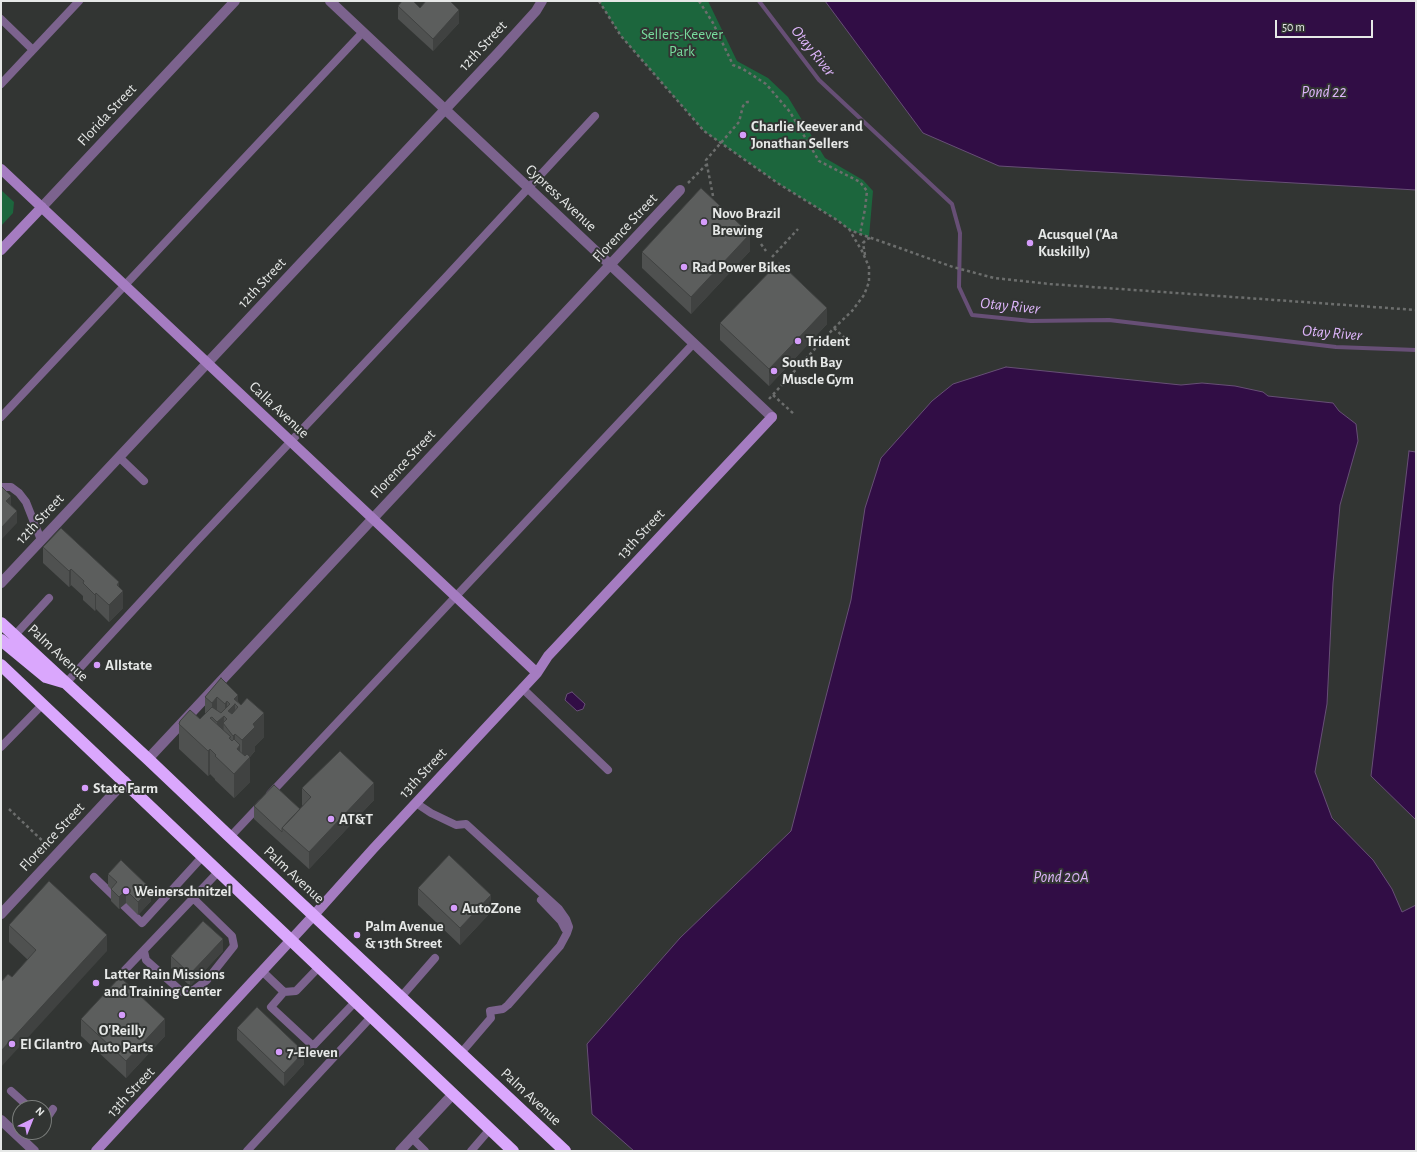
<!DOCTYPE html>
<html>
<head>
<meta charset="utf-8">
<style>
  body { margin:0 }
  #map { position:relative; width:1417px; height:1152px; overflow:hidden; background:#323533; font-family:"Alegreya Sans",sans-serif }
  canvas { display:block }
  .frame { position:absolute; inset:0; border:2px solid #e6e8e7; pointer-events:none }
  .north { position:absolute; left:12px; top:1100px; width:40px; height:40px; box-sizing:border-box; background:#323533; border:1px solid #7a7d7b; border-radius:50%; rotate:43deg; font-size:11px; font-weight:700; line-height:16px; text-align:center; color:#e6e8e7 }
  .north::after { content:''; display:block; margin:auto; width:14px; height:18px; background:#d59cfb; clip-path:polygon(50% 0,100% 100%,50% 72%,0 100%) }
  .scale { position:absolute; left:1275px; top:20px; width:98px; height:18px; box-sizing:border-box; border:2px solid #e6e8e7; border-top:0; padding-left:5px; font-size:12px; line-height:14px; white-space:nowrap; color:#e6e8e7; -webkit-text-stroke:3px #323533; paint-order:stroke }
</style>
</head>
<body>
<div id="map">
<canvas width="1417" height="1152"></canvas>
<div class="frame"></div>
<div class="north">N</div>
<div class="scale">50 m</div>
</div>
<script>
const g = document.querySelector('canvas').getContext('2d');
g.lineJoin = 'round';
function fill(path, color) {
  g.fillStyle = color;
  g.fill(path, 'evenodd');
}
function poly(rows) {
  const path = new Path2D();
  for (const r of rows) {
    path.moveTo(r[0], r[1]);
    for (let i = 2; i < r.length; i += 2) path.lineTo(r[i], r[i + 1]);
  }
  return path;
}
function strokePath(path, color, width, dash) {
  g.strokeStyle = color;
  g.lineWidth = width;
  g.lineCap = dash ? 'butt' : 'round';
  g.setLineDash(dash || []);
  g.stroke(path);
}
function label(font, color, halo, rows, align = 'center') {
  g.font = font + ' "Alegreya Sans",sans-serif';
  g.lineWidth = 4;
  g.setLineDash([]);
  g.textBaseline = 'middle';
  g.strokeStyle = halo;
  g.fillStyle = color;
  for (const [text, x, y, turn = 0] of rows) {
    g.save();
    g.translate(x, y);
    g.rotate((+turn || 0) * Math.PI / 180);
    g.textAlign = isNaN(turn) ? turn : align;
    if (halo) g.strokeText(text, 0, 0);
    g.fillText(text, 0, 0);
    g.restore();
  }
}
fill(poly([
  [599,1,708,1,737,61,768,78,788,97,825,158,863,180,873,191,869,237,850,230,837,220,779,184,704,131,621,36],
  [1,190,14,202,13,213,1,226]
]), '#1c663d');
const water = poly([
  [825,1,1416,1,1416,190,999,166,923,133,825,1],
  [1006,367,1181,385,1202,383,1235,386,1263,392,1268,396,1333,403,1339,411,1356,424,1358,441,1340,505,1333,583,1327,704,1315,772,1332,818,1373,860,1392,889,1402,912,1416,905,1416,1151,634,1151,592,1114,587,1044,680,938,791,831,851,600,865,508,881,458,932,401,953,384,1006,367],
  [1409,451,1416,452,1416,820,1371,776,1409,451],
  [572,692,585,704,583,709,577,711,565,700,567,694,572,692]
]);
fill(water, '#310d45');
strokePath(water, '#674f76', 1);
strokePath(poly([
  [759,1,819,80,952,204,960,233,959,287,972,315,1031,321,1109,320,1336,347,1416,350]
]), '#674f76', 4);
strokePath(poly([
  [599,1,621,36,704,131,779,184,837,220,850,230,860,234,953,267,994,278,1050,284,1416,310],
  [699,1,713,23,733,65,743,69,766,84,790,112,819,161,860,182,867,191,865,209,860,234],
  [688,183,706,165],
  [713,196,706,160,739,122,743,106,747,102,751,102],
  [761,244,766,251],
  [865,255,863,243,867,239,870,238],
  [772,257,798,229],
  [834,328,848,341],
  [773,395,795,415],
  [769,399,834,328,852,311,864,295,869,282,869,267,862,251,850,231],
  [9,809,49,847]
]), '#6c6e6d', 2.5, [3, 3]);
strokePath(poly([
  [1,19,33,50],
  [1,84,79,1],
  [1,417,363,32],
  [119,457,144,481],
  [1,487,11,487,19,493,26,502,41,540],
  [15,635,49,598],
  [66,683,194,544,446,277,595,116],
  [522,688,608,770],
  [1,747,43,704],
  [270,794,694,343],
  [416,803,431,813,456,825,466,824,559,909,566,919,569,927,567,933,560,946,508,1005,503,1009,490,1011,491,1018,461,1053],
  [230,837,262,803],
  [94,877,142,923,203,856],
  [541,900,561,921,565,929],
  [144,951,146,960,182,992,194,990,207,980,234,946,232,936,193,898],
  [124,971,219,871],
  [262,971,284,992,296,991,319,967],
  [284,992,271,1007,313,1046,356,1001],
  [401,997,435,958],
  [11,1091,30,1108],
  [44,1121,45,1121,53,1109],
  [412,1138,425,1151],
  [247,1151,372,1016],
  [471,1151,490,1129]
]), '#7c638e', 8);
strokePath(poly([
  [330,1,772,417],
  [42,207,235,1],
  [1,583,498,53,536,11,542,1],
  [148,759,680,190],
  [1,914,125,781],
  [1,1120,34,1151],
  [400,1151,453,1094]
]), '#7c638e', 10);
strokePath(poly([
  [1,169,537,673],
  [1,250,42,207],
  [96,1151,314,915,373,849,537,673,548,656,772,417]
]), '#a57cc1', 10);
strokePath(poly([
  [1,623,148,759,230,837,565,1151],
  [1,640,46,677,63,682],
  [1,665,513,1151]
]), '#daa7fd', 12);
fill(poly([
  [398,6,420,8,459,23,433,51,398,19],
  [750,251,691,314,642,268,642,252],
  [720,323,827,324,769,386,720,340],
  [43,547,119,587,123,608,109,622,96,609,95,611,83,600,83,596,71,585,69,587,43,563],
  [221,678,264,737,255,746,255,751,250,757,250,782,234,798,215,780,215,779,210,774,208,776,179,749,179,724,200,719,205,714,205,697],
  [302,788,374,800,309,869,254,819,254,806,300,809,303,806,302,805],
  [108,874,151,901,138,915,126,903,119,909,111,901,111,889,108,886],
  [418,888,491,912,460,945,418,905],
  [9,925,107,951,12,977,28,960,9,942],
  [223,951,190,986,171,968,171,956],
  [81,1019,165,1036,126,1078,81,1036],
  [237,1028,304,1064,284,1086,237,1040]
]), '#4f5150');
fill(poly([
  [459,10,459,23,433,51,433,39],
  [750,234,750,251,691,314,691,297],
  [827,308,827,324,769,386,769,369],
  [11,496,11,508,6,501],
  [17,511,17,523,1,540,1,528],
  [71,569,71,585,69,587,69,571],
  [119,582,119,595,123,591,123,608,109,622,109,605,117,585],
  [96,593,96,609,95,611,95,595],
  [238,695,238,719,238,707,235,704,235,728,228,711,234,699],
  [217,697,217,722,212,717,212,703],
  [227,701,227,719,225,717,225,704],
  [264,713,264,737,255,746,255,751,246,761,250,757,250,782,234,798,234,774,237,749,240,745,240,767,242,765,242,740,253,724],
  [224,716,223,741,217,746,217,722],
  [235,734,235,758,233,760,233,736],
  [210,749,210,774,208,776,208,751],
  [374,783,374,800,309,869,309,852],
  [151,889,151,901,138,915,138,902],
  [126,890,126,903,119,909,119,897],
  [491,895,491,912,460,945,460,928],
  [107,935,107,951,1,1067,1,1051],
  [223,939,223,951,190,986,190,974],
  [165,1019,165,1036,126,1078,126,1061],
  [304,1052,304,1064,284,1086,284,1073]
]), '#404241');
const building = poly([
  [402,1,413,1,420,8,426,1,450,1,459,10,433,39,398,6,402,1],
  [701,188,750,234,691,297,642,252,701,188],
  [779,262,827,308,769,369,720,323,779,262],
  [1,486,11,496,6,501,17,511,1,528,1,486],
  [61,528,119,582,117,585,123,591,109,605,96,593,95,595,83,583,84,581,71,569,69,571,43,547,61,528],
  [221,678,238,695,234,699,241,705,247,698,264,713,253,724,255,727,242,740,235,734,233,736,223,723,227,719,224,716,217,722,212,717,210,718,231,737,229,738,232,741,234,739,240,745,237,749,245,756,247,754,250,757,234,774,215,756,216,755,210,749,208,751,179,724,180,721,190,710,200,719,212,707,221,713,230,704,227,701,225,704,217,697,212,703,205,697,221,678],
  [235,704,238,707,232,714,228,711,235,704],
  [340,751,374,783,309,852,282,828,311,797,302,788,340,751],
  [274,785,300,809,282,828,282,832,254,806,274,785],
  [449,855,491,895,460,928,418,888,449,855],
  [121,860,151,889,138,902,126,890,119,897,111,889,117,882,108,874,121,860],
  [49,881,107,935,1,1051,1,982,8,974,12,977,36,950,9,925,49,881],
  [203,921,223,939,190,974,171,956,203,921],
  [120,977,165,1019,126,1061,81,1019,120,977],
  [257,1007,304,1052,284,1073,237,1028,257,1007]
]);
fill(building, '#5c5e5d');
strokePath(building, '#404241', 1);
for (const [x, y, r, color] of [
  [743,135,4,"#d59cfb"],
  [704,222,4,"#d59cfb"],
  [1030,243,4,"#d59cfb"],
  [684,267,4,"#d59cfb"],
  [798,341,4,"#d59cfb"],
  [774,371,4,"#d59cfb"],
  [97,665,4,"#d59cfb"],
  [85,788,4,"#d59cfb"],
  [331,819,4,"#d59cfb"],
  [126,891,4,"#d59cfb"],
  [454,908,4,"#d59cfb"],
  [357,935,4,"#d59cfb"],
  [96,983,4,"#d59cfb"],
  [122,1015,4,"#d59cfb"],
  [12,1044,4,"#d59cfb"],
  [279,1052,4,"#d59cfb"]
]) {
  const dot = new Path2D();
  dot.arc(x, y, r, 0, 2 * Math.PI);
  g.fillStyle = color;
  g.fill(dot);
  strokePath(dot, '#323533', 1.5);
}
label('15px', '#77dc9d', '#323533', [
  ["Sellers-Keever",682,34],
  ["Park",682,51]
]);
label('15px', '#e6e8e7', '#323533', [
  ["12th Street",483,46,-47],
  ["Florida Street",107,115,-47],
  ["Cypress Avenue",561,198,43],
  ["Florence Street",625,228,-47],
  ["12th Street",262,283,-47],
  ["Calla Avenue",279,410,43],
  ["Florence Street",403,464,-47],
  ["12th Street",40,519,-47],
  ["13th Street",641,534,-47],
  ["Palm Avenue",58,653,43],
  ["13th Street",423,773,-47],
  ["Florence Street",52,837,-47],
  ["Palm Avenue",294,875,43],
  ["13th Street",131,1092,-47],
  ["Palm Avenue",531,1097,43]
]);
label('bold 15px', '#e6e8e7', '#323533', [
  ["Charlie Keever and",751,126],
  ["Jonathan Sellers",751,143],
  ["Novo Brazil",712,213],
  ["Brewing",712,230],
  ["Acusquel ('Aa",1038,234],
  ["Kuskilly)",1038,251],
  ["Rad Power Bikes",692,267],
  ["Trident",806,341],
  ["South Bay",782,362],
  ["Muscle Gym",782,379],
  ["Allstate",105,665],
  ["State Farm",93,788],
  ["AT&T",339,819],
  ["Weinerschnitzel",134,891],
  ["AutoZone",462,908],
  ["Palm Avenue",365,926],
  ["& 13th Street",365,943],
  ["Latter Rain Missions",104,974],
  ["and Training Center",104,991],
  ["O'Reilly",122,1030,"center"],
  ["Auto Parts",122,1047,"center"],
  ["El Cilantro",20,1044],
  ["7-Eleven",287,1052]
], 'left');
label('italic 16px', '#deb5fb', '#323533', [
  ["Otay River",813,51,51],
  ["Pond 22",1324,92],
  ["Otay River",1010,306,6],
  ["Otay River",1332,333,5],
  ["Pond 20A",1061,877]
]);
</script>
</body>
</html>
